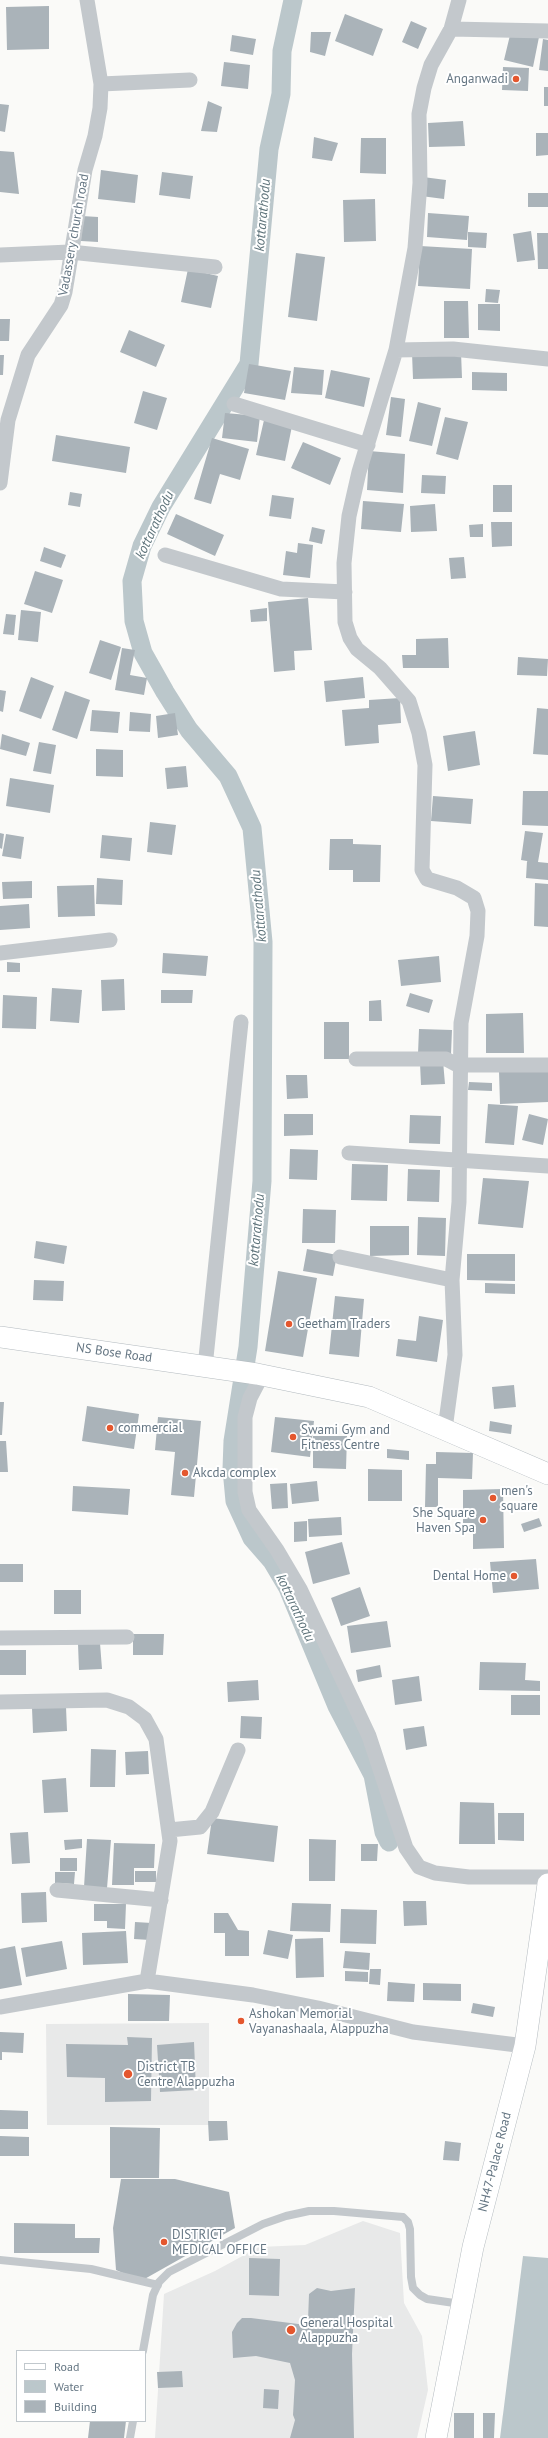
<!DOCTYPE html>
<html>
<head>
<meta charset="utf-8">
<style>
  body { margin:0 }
  #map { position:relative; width:548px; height:2438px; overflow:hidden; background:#fafaf8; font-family:"PT Sans",sans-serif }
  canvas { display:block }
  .legend { position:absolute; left:16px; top:2350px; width:130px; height:72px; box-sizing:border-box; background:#fff; border:1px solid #c1c8cd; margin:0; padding:5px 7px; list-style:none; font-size:12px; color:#657683 }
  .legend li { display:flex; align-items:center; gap:8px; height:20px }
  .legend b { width:20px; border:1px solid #c1c8cd }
</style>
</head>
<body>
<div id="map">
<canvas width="548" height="2438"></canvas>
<ul class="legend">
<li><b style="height:5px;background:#fff"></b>Road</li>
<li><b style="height:11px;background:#bbc7cb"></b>Water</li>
<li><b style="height:11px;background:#aab3b9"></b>Building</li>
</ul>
</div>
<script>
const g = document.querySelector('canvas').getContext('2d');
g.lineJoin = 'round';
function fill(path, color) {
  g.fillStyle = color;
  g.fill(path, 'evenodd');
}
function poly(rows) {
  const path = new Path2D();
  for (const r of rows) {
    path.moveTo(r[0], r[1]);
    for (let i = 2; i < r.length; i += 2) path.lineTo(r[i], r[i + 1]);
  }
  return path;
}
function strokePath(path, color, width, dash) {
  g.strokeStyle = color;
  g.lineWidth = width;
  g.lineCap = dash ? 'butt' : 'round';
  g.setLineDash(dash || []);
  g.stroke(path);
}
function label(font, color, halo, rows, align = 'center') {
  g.font = font + ' "PT Sans",sans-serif';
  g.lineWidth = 4;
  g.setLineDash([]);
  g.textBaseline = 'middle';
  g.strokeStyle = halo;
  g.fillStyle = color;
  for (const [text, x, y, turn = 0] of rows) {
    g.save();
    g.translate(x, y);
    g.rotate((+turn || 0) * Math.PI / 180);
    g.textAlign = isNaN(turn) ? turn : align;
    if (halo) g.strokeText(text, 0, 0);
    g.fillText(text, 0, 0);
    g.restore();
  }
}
fill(poly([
  [209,2023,209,2125,47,2125,46,2024],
  [363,2221,400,2233,404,2303,422,2336,428,2390,417,2438,155,2438,164,2294,215,2271,259,2247,305,2245]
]), '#e8e9e9');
fill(poly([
  [523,2256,548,2258,548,2438,500,2438]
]), '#bbc7cb');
strokePath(poly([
  [293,0,282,51,281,94,269,149,249,364,161,507,142,546,132,581,134,621,143,653,165,692,189,730,228,776,252,828,263,942,262,1181,248,1347,233,1441,232,1469,235,1501,252,1538,272,1561,288,1588,337,1706,373,1775,384,1832,389,1842]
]), '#bbc7cb', 19);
fill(poly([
  [49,6,49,49,7,50,6,7],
  [345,14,383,29,373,56,335,41],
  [411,21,427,28,418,49,402,42],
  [511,31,539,37,533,67,504,60],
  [311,32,331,32,325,56,310,52],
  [232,35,256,39,253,55,230,51],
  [543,39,548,40,548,71,539,70],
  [224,62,250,65,248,89,221,86],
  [503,67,529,68,528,91,502,90],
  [544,87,548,87,548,106,544,106],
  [208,101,222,107,217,132,201,131],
  [0,104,9,105,5,132,0,131],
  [463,121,465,146,429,147,428,123],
  [536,133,548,133,548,155,536,156],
  [314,137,338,143,332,161,312,158],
  [361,138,386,138,386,174,360,173],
  [0,151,14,152,19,194,0,192],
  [101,170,138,175,135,203,98,199],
  [162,172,193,176,190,199,159,195],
  [423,177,446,180,444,199,421,196],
  [528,193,548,193,548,207,528,207],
  [375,199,376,241,344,242,343,200],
  [428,213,469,216,467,240,427,237],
  [82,216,98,217,98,242,81,241],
  [531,231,535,260,517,262,513,234],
  [468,232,487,233,486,248,468,247],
  [537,233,548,233,548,269,538,269],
  [420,246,472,249,470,289,418,286],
  [296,253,325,257,317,321,288,317],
  [188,269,218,276,211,308,181,302],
  [486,289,500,290,498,303,485,302],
  [444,301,468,301,469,338,444,338],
  [478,304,500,304,500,331,478,330],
  [0,319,10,319,9,341,0,341],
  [129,330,165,345,156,367,120,352],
  [461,352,462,378,413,379,412,353],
  [0,355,4,355,3,375,0,375],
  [249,364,291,371,285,400,244,393],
  [294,367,324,370,322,395,291,393],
  [331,370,370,378,364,407,325,398],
  [472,372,507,373,507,391,472,390],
  [143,391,167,398,157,430,134,423],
  [391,397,405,399,401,437,386,435],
  [418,402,441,408,432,446,409,441],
  [225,413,260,416,257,442,222,438],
  [445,417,468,422,458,460,436,454],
  [264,420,292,426,285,461,256,455],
  [56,435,130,447,126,473,52,461],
  [212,438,249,449,240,480,220,474,211,504,194,499],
  [303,442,341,458,330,485,291,468],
  [369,451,405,454,403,493,367,490],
  [422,475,446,476,445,494,421,493],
  [493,485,512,485,512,512,493,512],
  [70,492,82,494,80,507,68,505],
  [272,495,294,498,291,519,269,516],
  [363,501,404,504,401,532,361,529],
  [435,504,437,531,411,532,410,506],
  [176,514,224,535,215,556,167,534],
  [491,522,512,522,512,546,492,547],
  [483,524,483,537,470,537,469,525],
  [312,527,325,530,322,544,309,541],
  [298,543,313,545,310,578,283,575,286,551,297,553],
  [44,547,66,555,61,568,40,561],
  [464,557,466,578,451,579,449,558],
  [35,571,63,580,52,613,24,604],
  [308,598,312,650,294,651,295,670,274,672,268,602],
  [267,608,267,621,251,622,250,610],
  [21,610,41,612,38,642,18,640],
  [6,614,16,615,14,635,3,634],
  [448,638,449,668,403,668,402,655,416,655,416,639],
  [100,640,121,647,111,680,89,673],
  [122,648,135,650,130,675,147,678,144,695,115,690],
  [518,657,548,659,547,676,517,675],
  [31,677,54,686,41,719,19,711],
  [363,677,365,698,326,702,324,681],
  [0,690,6,691,3,712,0,711],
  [65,691,90,700,77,739,52,730],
  [400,698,401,723,378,725,379,743,345,746,342,710,369,708,369,700],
  [537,708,548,709,548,755,533,754],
  [92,710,120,712,118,733,90,731],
  [130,712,151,714,150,732,129,731],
  [175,713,178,735,158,738,156,716],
  [475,731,480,765,448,771,443,736],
  [2,734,30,743,26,756,0,749],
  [39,742,56,745,51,774,33,771],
  [96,749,123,750,123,777,96,776],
  [186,766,188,787,167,789,165,768],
  [10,778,54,785,50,813,6,806],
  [523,791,548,791,548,826,522,825],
  [433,796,473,799,471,824,431,821],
  [150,822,176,825,172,855,147,852],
  [525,831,543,833,538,862,548,863,548,880,526,878,527,861,533,862,521,860],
  [0,833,4,834,2,849,0,848],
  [6,834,24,837,21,859,2,856],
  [102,835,132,838,130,861,100,858],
  [330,839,353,839,353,844,381,845,380,882,353,882,353,870,329,870],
  [97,878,123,880,122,905,96,904],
  [32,881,32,898,3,899,2,882],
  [535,883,548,884,548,927,534,926],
  [94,885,95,916,58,917,57,886],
  [29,904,30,928,0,930,0,906],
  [163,953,208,956,206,976,162,973],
  [439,956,441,982,401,986,398,960],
  [7,962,20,963,20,972,7,972],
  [124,979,125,1010,102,1011,101,980],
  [52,988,82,990,79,1023,50,1021],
  [161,990,193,990,192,1003,161,1003],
  [410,993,433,1000,429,1013,406,1006],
  [3,995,37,997,36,1029,2,1028],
  [381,1000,382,1021,369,1021,369,1001],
  [523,1013,524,1053,486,1053,486,1014],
  [324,1022,349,1022,349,1059,324,1059],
  [419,1029,452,1030,451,1054,418,1054],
  [443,1061,445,1084,421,1085,420,1063],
  [548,1069,548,1102,500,1104,499,1071],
  [286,1075,307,1075,308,1098,287,1099],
  [469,1082,492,1083,492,1091,468,1090],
  [488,1104,518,1106,514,1145,485,1143],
  [284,1114,313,1114,313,1135,284,1136],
  [529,1114,548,1119,543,1145,522,1140],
  [410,1115,441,1116,440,1144,409,1143],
  [290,1149,318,1150,317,1180,289,1179],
  [352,1164,388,1165,387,1201,351,1200],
  [408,1169,440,1170,439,1202,407,1201],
  [483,1178,529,1181,523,1228,478,1224],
  [303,1209,336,1210,335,1243,302,1243],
  [418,1217,446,1218,445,1256,417,1255],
  [370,1226,409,1226,409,1255,370,1256],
  [36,1241,67,1246,64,1264,34,1258],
  [307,1249,337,1255,333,1276,303,1271],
  [467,1254,515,1254,515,1281,467,1280],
  [278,1271,317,1278,303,1357,265,1351],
  [34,1280,64,1281,63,1301,33,1300],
  [485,1283,515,1284,515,1294,485,1293],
  [335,1296,364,1299,359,1357,329,1354],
  [419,1316,443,1320,437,1362,396,1356,398,1339,416,1341],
  [514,1385,516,1407,494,1409,492,1387],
  [0,1402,4,1402,2,1435,0,1435],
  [87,1406,139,1414,134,1449,82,1441],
  [158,1417,201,1421,194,1497,171,1495,175,1452,155,1450],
  [275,1417,314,1421,310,1457,271,1452],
  [490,1421,512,1425,511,1434,489,1431],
  [313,1436,347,1436,346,1469,313,1468],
  [0,1441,6,1441,8,1472,0,1472],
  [387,1449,409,1451,409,1460,387,1458],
  [436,1452,473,1453,472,1479,438,1478,438,1507,425,1507,426,1464,436,1464],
  [368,1469,402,1470,402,1501,368,1501],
  [317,1481,319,1501,292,1504,290,1484],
  [287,1483,288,1508,272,1509,270,1484],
  [73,1486,130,1489,128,1515,72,1511],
  [503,1489,504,1548,473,1549,473,1523,463,1523,463,1490],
  [341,1517,342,1535,309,1537,308,1519],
  [539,1518,542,1526,524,1532,521,1524],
  [307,1521,307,1541,294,1542,294,1522],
  [342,1542,350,1574,313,1584,305,1552],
  [536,1559,539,1589,493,1593,490,1562],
  [0,1564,23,1564,23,1582,0,1582],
  [360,1587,370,1616,341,1626,331,1598],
  [54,1590,81,1590,81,1614,54,1614],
  [387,1621,391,1647,351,1653,347,1626],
  [133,1634,164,1634,163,1655,133,1655],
  [100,1643,102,1669,79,1670,78,1644],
  [0,1650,26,1650,26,1675,0,1675],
  [480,1662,526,1663,525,1680,540,1681,540,1691,479,1690],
  [380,1665,382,1677,358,1682,356,1670],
  [419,1676,422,1701,395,1705,392,1680],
  [258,1680,259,1700,228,1702,227,1682],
  [511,1695,540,1695,540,1715,511,1715],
  [66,1707,67,1731,33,1733,32,1708],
  [241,1716,262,1717,261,1739,240,1738],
  [424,1726,427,1746,406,1750,403,1729],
  [91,1749,116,1750,115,1787,90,1787],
  [148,1751,149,1774,126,1775,125,1752],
  [66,1778,68,1812,44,1813,42,1780],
  [460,1802,494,1803,495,1844,459,1844],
  [498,1813,524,1813,524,1841,498,1840],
  [212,1818,278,1826,274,1862,207,1854],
  [28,1832,30,1863,12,1864,10,1833],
  [82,1839,82,1848,65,1850,64,1840],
  [87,1839,111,1840,107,1888,84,1887],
  [309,1839,336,1840,335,1881,309,1881],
  [114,1843,155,1844,154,1868,134,1868,134,1885,112,1885],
  [361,1844,378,1844,377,1861,361,1861],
  [60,1858,77,1858,77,1871,60,1871],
  [135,1871,156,1871,156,1882,135,1882],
  [55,1872,75,1872,74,1884,55,1883],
  [46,1892,47,1922,22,1923,21,1893],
  [403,1901,426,1901,427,1925,404,1926],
  [292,1903,331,1904,330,1932,290,1931],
  [94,1904,126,1904,125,1929,107,1928,107,1921,94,1921],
  [341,1909,377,1910,376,1944,340,1943],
  [214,1913,228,1913,238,1930,249,1931,249,1956,225,1956,225,1933,214,1933],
  [135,1922,152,1923,150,1940,134,1939],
  [268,1930,293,1935,288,1959,263,1954],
  [126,1931,128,1963,83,1965,82,1933],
  [323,1938,324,1977,296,1978,295,1939],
  [62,1941,67,1969,26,1977,21,1948],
  [15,1946,22,1985,0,1989,0,1949],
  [345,1951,370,1953,369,1970,343,1968],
  [370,1969,381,1969,380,1985,369,1984],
  [345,1971,368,1972,368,1982,345,1981],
  [388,1982,415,1984,414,2002,387,2001],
  [423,1983,461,1984,461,2001,423,2000],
  [128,1994,170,1995,169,2021,128,2021],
  [473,2003,495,2007,493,2017,471,2013],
  [0,2032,24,2033,23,2053,2,2052,2,2060,0,2060],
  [127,2037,152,2038,151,2101,105,2102,105,2078,67,2077,66,2044,128,2045],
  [194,2042,196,2090,160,2092,157,2045],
  [0,2110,28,2111,28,2129,0,2129],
  [208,2121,227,2121,228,2140,209,2141],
  [110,2127,160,2128,159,2178,110,2178],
  [0,2136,29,2137,29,2156,0,2156],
  [445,2141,461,2143,459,2161,443,2160],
  [121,2179,175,2179,229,2192,235,2228,141,2281,116,2270,113,2228],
  [14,2223,75,2224,75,2238,100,2238,99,2253,14,2253],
  [249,2258,280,2259,279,2296,249,2295],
  [317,2288,331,2291,355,2288,352,2354,354,2438,290,2438,295,2420,293,2415,295,2380,290,2363,256,2356,233,2358,232,2332,237,2323,242,2318,251,2318,306,2325,308,2321,309,2294],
  [182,2371,183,2387,158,2388,157,2372],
  [264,2389,279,2390,278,2409,263,2408],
  [454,2413,474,2413,474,2438,454,2438],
  [483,2413,495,2413,494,2438,483,2438],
  [90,2421,126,2421,124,2438,88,2438]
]), '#aab3b9');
const secondary = poly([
  [0,1337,257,1374,369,1397,548,1474],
  [436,2438,473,2247,525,2046,548,1884]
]);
strokePath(secondary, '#b3babf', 22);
strokePath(poly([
  [0,2260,91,2269,158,2285],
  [143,2351,153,2295,159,2282,169,2272,263,2224,286,2216,309,2211,334,2211,403,2217,408,2222,410,2229,411,2277,413,2288,420,2295,427,2299,461,2304],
  [130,2438,133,2421]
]), '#c3c8cc', 8);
strokePath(poly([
  [451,29,548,31],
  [101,84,190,80],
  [0,255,70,252,215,267],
  [396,350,453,349,548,359],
  [234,404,368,445],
  [0,483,8,420,28,355,61,305,65,292,85,170,95,136,100,108,101,84,87,0],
  [165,555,281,589,345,592],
  [0,953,110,940],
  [356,1059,446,1059,461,1067],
  [462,1065,548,1065],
  [349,1153,548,1166],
  [340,1257,452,1280],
  [205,1367,241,1022],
  [262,1375,250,1398,245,1417,245,1492,249,1510,277,1550,300,1589,369,1736,406,1848,419,1867,435,1873,469,1877,548,1877],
  [445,1429,455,1355,452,1280,459,1202,461,1023,477,936,478,911,474,898,457,888,427,879,422,870,425,765,419,733,409,701,380,668,357,649,350,638,345,622,344,563,349,516,359,472,396,350,415,248,420,183,419,114,424,88,431,65,451,29,459,0],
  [0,1638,127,1637],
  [0,1702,107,1700,129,1707,145,1719,156,1739,170,1841,147,1981],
  [169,1830,200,1827,212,1812,238,1750],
  [57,1890,161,1900],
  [0,2007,147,1981,253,1995,318,2008,413,2032,525,2046]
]), '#c3c8cc', 15);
strokePath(secondary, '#fff', 21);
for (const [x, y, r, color] of [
  [516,79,4,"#e4572e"],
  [289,1324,4,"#e4572e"],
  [110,1428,4,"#e4572e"],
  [293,1437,4,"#e4572e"],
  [185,1473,4,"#e4572e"],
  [493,1498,4,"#e4572e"],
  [483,1520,4,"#e4572e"],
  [514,1576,4,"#e4572e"],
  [241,2021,4,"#e4572e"],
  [128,2074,5,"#e4572e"],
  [164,2242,4,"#e4572e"],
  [291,2330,5,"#e4572e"]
]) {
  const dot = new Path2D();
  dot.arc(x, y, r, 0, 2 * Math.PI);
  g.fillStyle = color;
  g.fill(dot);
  strokePath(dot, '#fff', 1.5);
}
label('13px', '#657683', '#fff', [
  ["Anganwadi",508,79,"right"],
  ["Geetham Traders",297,1324],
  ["commercial",118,1428],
  ["Swami Gym and",301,1430],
  ["Fitness Centre",301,1445],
  ["Akcda complex",193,1473],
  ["men's",501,1491],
  ["square",501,1506],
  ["She Square",475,1513,"right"],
  ["Haven Spa",475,1528,"right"],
  ["Dental Home",506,1576,"right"],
  ["Ashokan Memorial",249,2014],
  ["Vayanashaala, Alappuzha",249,2029],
  ["District TB",137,2067],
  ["Centre Alappuzha",137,2082],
  ["DISTRICT",172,2235],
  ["MEDICAL OFFICE",172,2250],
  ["General Hospital",300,2323],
  ["Alappuzha",300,2338]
], 'left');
label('13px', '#657683', '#fff', [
  ["Vadassery church road",74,235,-80],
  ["NS Bose Road",114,1353,8],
  ["NH47-Palace Road",495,2162,-76]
]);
label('italic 14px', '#60757c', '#fff', [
  ["kottarathodu",263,215,-85],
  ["kottarathodu",155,525,-65],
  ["kottarathodu",259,906,-95],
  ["kottarathodu",257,1230,-85],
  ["kottarathodu",295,1608,65]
]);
</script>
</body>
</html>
